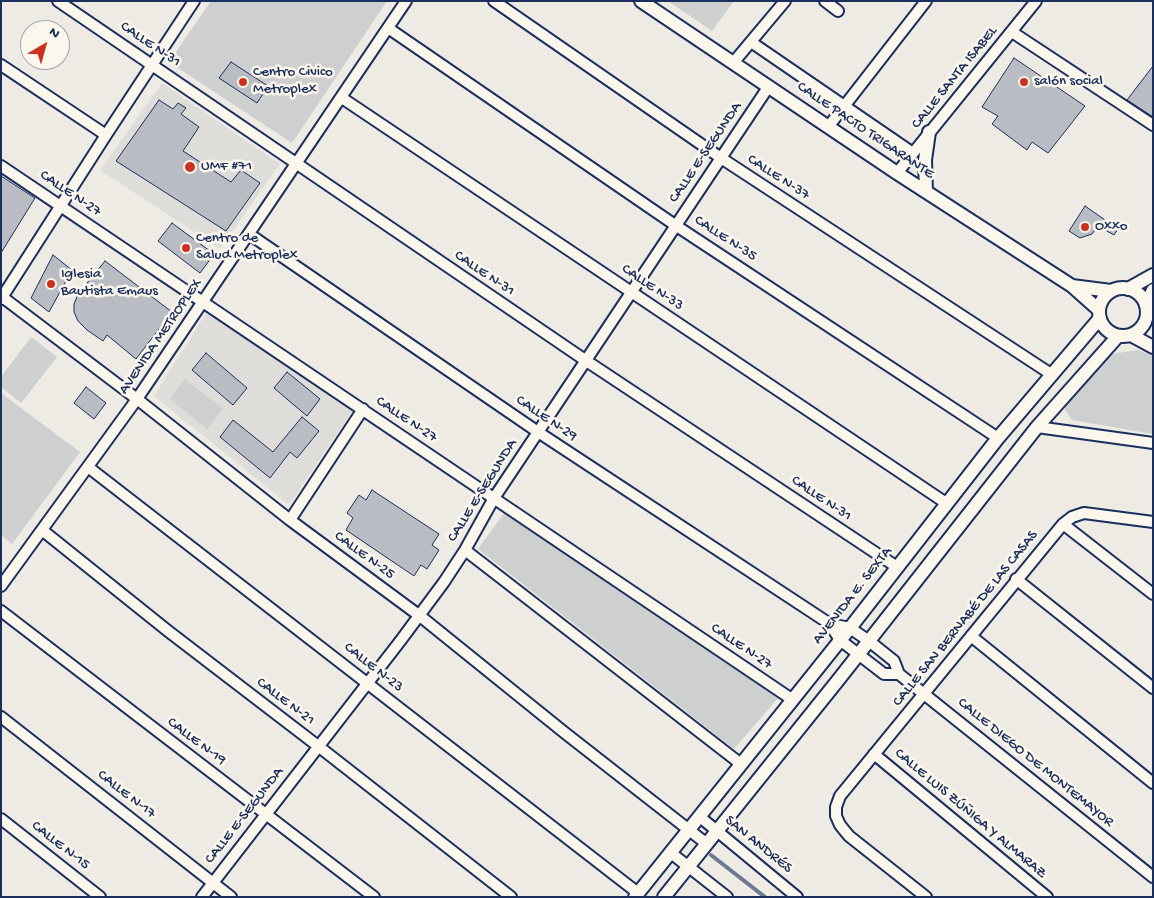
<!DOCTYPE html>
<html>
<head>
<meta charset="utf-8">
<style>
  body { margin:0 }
  #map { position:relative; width:1154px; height:898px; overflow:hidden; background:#eeebe4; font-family:"Gochi Hand",sans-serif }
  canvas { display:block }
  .frame { position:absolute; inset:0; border:2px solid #1b2f5e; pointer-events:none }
  .north { position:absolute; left:20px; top:20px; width:50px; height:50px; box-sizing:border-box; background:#fbf7ec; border:1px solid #a1a7b3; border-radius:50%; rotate:38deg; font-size:14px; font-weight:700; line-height:20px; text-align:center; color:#1b2f5e }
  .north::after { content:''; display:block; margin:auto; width:18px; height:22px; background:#c8321e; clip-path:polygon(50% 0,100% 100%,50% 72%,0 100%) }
</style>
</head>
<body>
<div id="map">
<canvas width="1154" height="898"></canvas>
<div class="frame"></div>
<div class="north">N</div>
</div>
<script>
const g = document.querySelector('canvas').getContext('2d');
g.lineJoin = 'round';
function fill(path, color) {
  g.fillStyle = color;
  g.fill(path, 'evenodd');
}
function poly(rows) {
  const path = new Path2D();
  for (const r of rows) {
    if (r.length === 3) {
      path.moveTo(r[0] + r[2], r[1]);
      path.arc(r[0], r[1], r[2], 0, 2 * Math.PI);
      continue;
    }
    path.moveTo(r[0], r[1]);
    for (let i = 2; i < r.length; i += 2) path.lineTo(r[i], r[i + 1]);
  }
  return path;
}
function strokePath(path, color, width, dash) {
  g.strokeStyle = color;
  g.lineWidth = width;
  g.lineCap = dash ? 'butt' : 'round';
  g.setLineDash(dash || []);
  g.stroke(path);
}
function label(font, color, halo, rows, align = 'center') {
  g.font = font + ' "Gochi Hand",sans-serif';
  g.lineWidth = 5;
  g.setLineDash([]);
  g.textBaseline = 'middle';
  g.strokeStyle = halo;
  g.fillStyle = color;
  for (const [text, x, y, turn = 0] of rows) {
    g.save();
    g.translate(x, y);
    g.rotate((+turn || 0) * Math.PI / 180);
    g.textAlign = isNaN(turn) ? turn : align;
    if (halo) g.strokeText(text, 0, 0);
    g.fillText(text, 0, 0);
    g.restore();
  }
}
fill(poly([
  [162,83,280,164,220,249,100,170],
  [208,310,353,410,289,505,154,396]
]), '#deddda');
fill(poly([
  [211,1,387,1,292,143,169,62],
  [668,1,734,1,712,31],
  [31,337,57,357,21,403,1,387,1,377],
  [1138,350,1153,356,1153,434,1072,420,1064,408,1111,354],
  [185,379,223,409,207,429,170,399],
  [1,393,80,452,12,544,1,535],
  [504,513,778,698,734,749,478,549]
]), '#cecfcf');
strokePath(poly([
  [711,855,765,897]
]), '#6d7892', 4);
const building = poly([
  [1014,58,1085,106,1048,153,1032,142,1027,150,992,124,998,116,982,107,1014,58],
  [231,62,268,86,257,103,219,78,231,62],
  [1153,66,1153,117,1127,100,1153,66],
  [159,100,173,109,178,103,186,108,181,114,199,127,183,151,231,182,241,170,260,183,226,231,116,161,159,100],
  [1,176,35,198,1,253,1,176],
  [1085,206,1118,229,1114,235,1098,226,1092,234,1080,238,1069,231,1085,206],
  [172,223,214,254,200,273,158,241,172,223],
  [53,255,72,270,49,312,31,298,53,255],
  [105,261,172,312,136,359,107,335,103,341,87,330,78,321,74,312,74,304,78,294,105,261],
  [206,353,247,388,233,405,192,370,206,353],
  [287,372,320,399,307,416,274,388,287,372],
  [86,387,106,403,94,419,74,403,86,387],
  [302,417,319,431,297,458,290,452,270,478,220,437,233,420,273,452,302,417],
  [372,490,439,534,432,545,439,550,427,569,421,565,414,576,346,530,353,518,347,513,359,495,366,500,372,490]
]);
fill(building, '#b9bcc3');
strokePath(building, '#1b2f5e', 1);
const minor = poly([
  [58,1,585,360,897,567],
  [494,1,721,158,1051,374],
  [825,1,838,11],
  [388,28,675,225,998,438],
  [1012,32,1153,125],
  [751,42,913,153],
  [733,63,785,1],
  [1,65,106,135],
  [342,98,946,503],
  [828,127,926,1],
  [1,166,793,700],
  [897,173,1036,1],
  [249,234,538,432,830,624,850,628,869,641,894,661,899,674,1153,877],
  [1,296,137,399,290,520,420,616,565,733,707,844],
  [1,299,106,135,194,1],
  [1037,427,1153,443],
  [88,467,638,893],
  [290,520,363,409],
  [1063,524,1153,594],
  [42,530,168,631,318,746,511,897],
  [465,550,741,764],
  [1016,579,1153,688],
  [1,586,137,399,406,1],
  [1,611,374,897],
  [830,624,840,640,884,674,899,674],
  [971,636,1153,783],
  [1,717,231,897],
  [874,754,1047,897],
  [700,817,797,897],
  [1,819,100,897],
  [671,853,727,897],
  [202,897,401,640,444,582,465,550,494,498,769,86],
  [926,897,849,836,840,825,836,816,836,807,840,796,1063,524,1072,517,1084,513,1153,522]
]);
const tertiary = poly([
  [641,1,897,173,1072,286,1099,310],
  [926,192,925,160,929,132],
  [1072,286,1111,291],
  [1123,312,24],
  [1128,289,1153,275],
  [1146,306,1153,290],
  [1131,335,1153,347],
  [635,897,850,628,998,438,1100,318],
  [664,897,839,679,1037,427,1118,336]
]);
strokePath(minor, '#1b2f5e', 14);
strokePath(tertiary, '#1b2f5e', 16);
strokePath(minor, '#fbf7ec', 10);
strokePath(tertiary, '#fbf7ec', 12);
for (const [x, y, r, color] of [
  [243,82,5,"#c8321e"],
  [1024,82,5,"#c8321e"],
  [190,167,6,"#c8321e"],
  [1085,227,5,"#c8321e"],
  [186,248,5,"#c8321e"],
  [51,284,5,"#c8321e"]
]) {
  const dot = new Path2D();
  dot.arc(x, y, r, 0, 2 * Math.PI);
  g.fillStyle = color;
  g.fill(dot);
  strokePath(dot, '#fbf7ec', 2);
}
label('15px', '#1b2f5e', '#fbf7ec', [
  ["CALLE N-31",150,45,34],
  ["CALLE SANTA ISABEL",955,78,-51],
  ["CALLE PACTO TRIGARANTE",865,131,34],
  ["CALLE E-SEGUNDA",706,153,-56],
  ["CALLE N-37",778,178,33],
  ["CALLE N-27",70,194,34],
  ["CALLE N-35",725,239,33],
  ["CALLE N-31",484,274,34],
  ["CALLE N-33",652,288,34],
  ["AVENIDA METROPLEX",161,337,-56],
  ["CALLE N-29",546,419,34],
  ["CALLE N-27",406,420,34],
  ["CALLE E-SEGUNDA",483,491,-58],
  ["CALLE N-31",821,499,34],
  ["CALLE N-25",364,556,36],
  ["AVENIDA E. SEXTA",853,596,-52],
  ["CALLE SAN BERNABÉ DE LAS CASAS",966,619,-51],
  ["CALLE N-27",741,647,34],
  ["CALLE N-23",373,668,38],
  ["CALLE N-21",285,702,37],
  ["CALLE N-19",196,742,37],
  ["CALLE DIEGO DE MONTEMAYOR",1035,763,39],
  ["CALLE N-17",126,795,38],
  ["CALLE LUIS ZÚÑIGA Y ALMARAZ",970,814,40],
  ["CALLE E-SEGUNDA",245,816,-52],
  ["SAN ANDRÉS",758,845,39],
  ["CALLE N-15",60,846,38]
]);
label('15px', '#1b2f5e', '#fbf7ec', [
  ["Centro Civico",253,73],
  ["Metroplex",253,90],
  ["salón social",1034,82],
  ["UMF #71",201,167],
  ["Oxxo",1095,227],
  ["Centro de",196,239],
  ["Salud Metroplex",196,256],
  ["Iglesia",61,275],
  ["Bautista Emaus",61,292]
], 'left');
</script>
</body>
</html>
